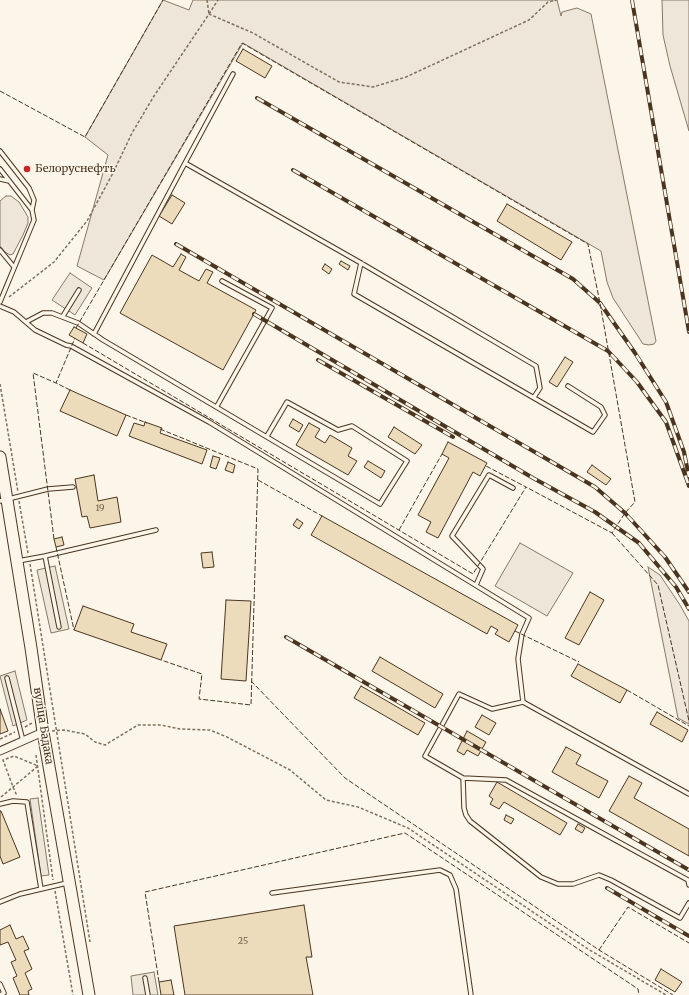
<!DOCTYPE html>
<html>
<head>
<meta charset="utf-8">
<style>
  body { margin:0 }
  canvas { display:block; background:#fbf6e9 }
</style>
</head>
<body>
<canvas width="689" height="995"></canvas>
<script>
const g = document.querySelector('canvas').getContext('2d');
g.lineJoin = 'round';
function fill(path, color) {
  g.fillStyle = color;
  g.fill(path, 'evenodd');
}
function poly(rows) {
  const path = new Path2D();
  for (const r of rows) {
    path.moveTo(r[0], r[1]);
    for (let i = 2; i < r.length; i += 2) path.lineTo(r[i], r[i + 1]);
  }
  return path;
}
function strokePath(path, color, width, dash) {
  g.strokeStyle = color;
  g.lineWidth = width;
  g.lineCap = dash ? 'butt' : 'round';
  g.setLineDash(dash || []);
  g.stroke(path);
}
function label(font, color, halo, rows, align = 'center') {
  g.font = font + ' Merriweather,serif';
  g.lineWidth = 3;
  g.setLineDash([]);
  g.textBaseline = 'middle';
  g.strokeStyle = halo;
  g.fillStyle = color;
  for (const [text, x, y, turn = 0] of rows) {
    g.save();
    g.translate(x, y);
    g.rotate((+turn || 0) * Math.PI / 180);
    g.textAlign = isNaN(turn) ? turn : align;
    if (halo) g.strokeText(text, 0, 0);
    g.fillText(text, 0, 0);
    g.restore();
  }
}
const green = poly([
  [163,0,189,10,193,0,557,0,561,16,562,12,577,8,591,14,656,341,654,344,649,345,643,344,613,298,607,282,601,251,243,43,104,280,77,266,108,155,85,137,163,0],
  [662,0,689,0,689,131,670,66,663,35,662,0],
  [6,196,11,196,19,202,28,217,28,223,23,235,13,254,10,255,5,252,0,246,0,201,6,196],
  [648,567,660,575,680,605,689,621,689,724,678,718,648,567]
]);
fill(green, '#ede6d9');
strokePath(green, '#887966', 1);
const parking = poly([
  [70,273,92,288,75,315,52,300,70,273],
  [520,543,573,573,547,616,495,586,520,543],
  [55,566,69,629,51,633,37,570,55,566],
  [15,671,27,720,13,726,0,676,15,671],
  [38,798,49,875,41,876,30,799,38,798],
  [154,972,158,995,133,995,131,976,154,972]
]);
fill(parking, '#ede7d9');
strokePath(parking, '#887966', 1);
const building = poly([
  [243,49,272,66,265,78,236,61,243,49],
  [172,195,185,203,172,224,159,216,172,195],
  [507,204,572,242,561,260,497,221,507,204],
  [181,254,186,257,179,270,199,281,206,269,213,272,207,283,256,310,223,370,120,313,152,255,173,267,181,254],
  [341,261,350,266,348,270,339,264,341,261],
  [325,264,332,269,329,274,322,269,325,264],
  [74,327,87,334,83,343,69,335,74,327],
  [565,357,573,362,557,387,549,382,565,357],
  [70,390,126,415,117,436,60,411,70,390],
  [293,419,303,425,299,432,289,426,293,419],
  [145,422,162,428,160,433,207,450,202,464,129,436,134,423,144,426,145,422],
  [309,423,320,429,315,437,325,443,330,435,352,448,348,456,357,461,348,475,296,445,309,423],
  [394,427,422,445,415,454,388,437,394,427],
  [448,442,487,463,480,476,473,472,438,538,426,532,431,522,418,515,449,458,442,454,448,442],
  [213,456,220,458,216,469,210,467,213,456],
  [368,461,385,471,381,478,364,467,368,461],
  [228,462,235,465,233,473,225,470,228,462],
  [592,465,611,479,606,485,587,472,592,465],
  [94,475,98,501,117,497,121,522,90,528,87,516,82,517,75,479,94,475],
  [322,516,518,625,509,642,495,634,498,630,491,626,487,634,311,535,322,516],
  [297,519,303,523,299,529,293,525,297,519],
  [62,537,64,545,56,547,54,539,62,537],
  [212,552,214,567,203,568,201,553,212,552],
  [590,592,604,600,579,645,565,638,590,592],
  [226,600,251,601,246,681,221,679,226,600],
  [83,606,134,624,131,632,167,644,161,660,74,630,83,606],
  [380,657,443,694,435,708,372,671,380,657],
  [578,664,627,690,620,703,571,676,578,664],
  [361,686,425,723,418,735,354,698,361,686],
  [0,709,8,731,0,734,0,709],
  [657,712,688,730,682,742,650,724,657,712],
  [482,715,496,723,489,735,475,727,482,715],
  [467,731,486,742,478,756,467,750,464,755,457,751,467,731],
  [566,747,581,755,576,764,608,781,599,798,552,772,566,747],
  [629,776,642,783,634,798,689,829,689,856,609,811,629,776],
  [497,782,567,823,560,835,504,802,499,809,490,804,493,799,489,796,497,782],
  [0,811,1,811,20,857,3,864,0,856,0,811],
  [506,815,514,819,511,824,504,820,506,815],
  [578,824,585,828,582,833,575,829,578,824],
  [304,905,312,957,306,957,313,995,185,995,174,926,304,905],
  [10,925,16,939,23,936,29,949,24,951,32,969,25,973,32,989,28,991,29,995,20,995,13,978,17,976,11,962,16,960,8,942,0,945,0,930,10,925],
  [661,969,682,982,675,992,655,980,661,969],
  [171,980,174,995,161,995,159,982,171,980]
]);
fill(building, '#ecdcbc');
strokePath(building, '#4a3520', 1);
const lane = poly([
  [233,74,185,163,361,263,536,366,540,388,534,397],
  [0,151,29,188,34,200,32,210],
  [0,169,32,210,34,220,0,302],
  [0,179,9,181],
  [0,250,14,267],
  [361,263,354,294,593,432,605,415,601,407,568,386],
  [0,306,14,312,35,330,66,345,71,346,209,422,529,618,522,634,518,659,523,702,689,794],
  [63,316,79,290],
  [26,322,43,313,52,313,78,323,103,340,380,504,407,461,352,426,338,430,287,402,267,436],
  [94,334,185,163],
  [217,406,272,308,222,281],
  [0,501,48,489,73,487],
  [45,556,156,530],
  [18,561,45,556,59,627],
  [476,585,483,569,452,536,489,475,513,488],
  [7,678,23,741],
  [523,702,492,709,459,694,425,756,463,778,506,780,688,880,689,885],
  [463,778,464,808,466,815,470,821,541,877,558,884,573,884,599,875,611,880,680,918,689,903],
  [0,804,13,801,27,802,41,889],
  [272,893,440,870,450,875,456,889,471,995],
  [0,902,20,894,67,883],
  [145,978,148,995],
  [0,984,4,993,0,995]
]);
const street = poly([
  [0,751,43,732]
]);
const secondary = poly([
  [0,457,31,648,43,732,89,995]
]);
strokePath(lane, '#4a3520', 5.5);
strokePath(street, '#4a3520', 9);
strokePath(secondary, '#4a3520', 13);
strokePath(poly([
  [207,0,209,14],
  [209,14,218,0],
  [9,297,54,262,87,221,113,173,132,133,154,96,209,14,253,33,339,82,373,87,406,77,529,20,548,2,557,0],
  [0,384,18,492],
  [19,501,28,553],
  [30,564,90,942],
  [25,727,32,723],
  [52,731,64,730,85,734,95,742,105,745,138,725,161,725,180,729,210,730,227,737,290,770,326,800,358,807,408,828,588,949,666,995],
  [0,739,15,732],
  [36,755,53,880],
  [1,797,13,787,38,766,14,756,3,760,13,787,17,796],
  [55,891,73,995]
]), '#7f6f5c', 1.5, [3, 2]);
strokePath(lane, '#fbf6e9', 3.5);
strokePath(street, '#fbf6e9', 7);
strokePath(secondary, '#fbf6e9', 11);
const rail = poly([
  [632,0,689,332],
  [257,98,573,279,600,303,635,353,666,402,684,452,689,477],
  [293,170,608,351,637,382,666,422,689,486],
  [176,244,595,487,625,513,665,557,689,592],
  [254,314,533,478,595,512,639,543,676,587,689,609],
  [318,360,453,437],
  [286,637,689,870],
  [607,888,689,936]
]);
strokePath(rail, '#4a3520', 4);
strokePath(rail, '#fbf6e9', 2.5, [8]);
strokePath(poly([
  [0,91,85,137,163,0],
  [76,328,242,43,588,244,600,303,635,502,625,513,612,533,526,487],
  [83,343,473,574,526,487,486,466],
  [70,390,56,383,75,338],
  [126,415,147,423],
  [160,429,258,469,251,705,199,699,202,674,161,660],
  [258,480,322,516],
  [399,530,442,454],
  [612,533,658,585,689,721],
  [54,539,33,373,56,383],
  [56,547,74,630],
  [515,631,579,662],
  [251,681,345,778,599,950,673,995],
  [627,690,689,726],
  [599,950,628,907,689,943],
  [159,982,145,892,405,833,638,989,639,995]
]), '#4a3520', 1, [5, 2]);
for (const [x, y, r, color] of [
  [27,169,4,"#c62828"]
]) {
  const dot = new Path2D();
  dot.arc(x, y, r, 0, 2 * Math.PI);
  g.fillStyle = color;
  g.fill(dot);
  strokePath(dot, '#fbf6e9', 1.5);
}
label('9px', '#725f47', null, [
  ["19",100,508],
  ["25",243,941]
]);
label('11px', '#4a3520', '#fbf6e9', [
  ["Белоруснефть",35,169]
], 'left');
label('11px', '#4a3520', '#fbf6e9', [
  ["вуліца Бадака",43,726,81]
]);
</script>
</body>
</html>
